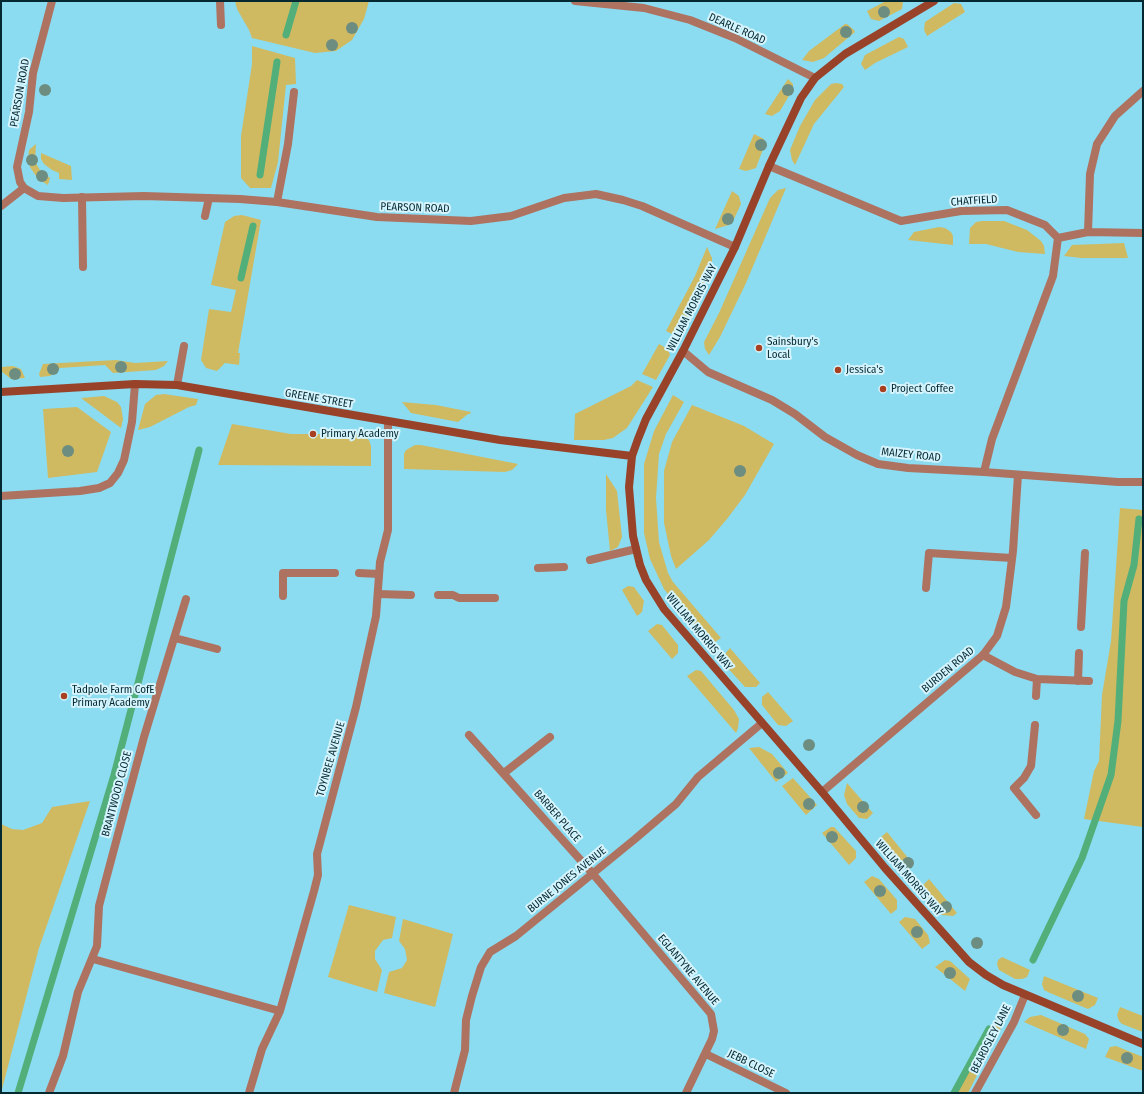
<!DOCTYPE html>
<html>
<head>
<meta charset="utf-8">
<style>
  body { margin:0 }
  #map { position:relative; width:1144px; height:1094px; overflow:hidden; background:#8bdcf1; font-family:"Fira Sans Condensed",sans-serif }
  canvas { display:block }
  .frame { position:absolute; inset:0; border:2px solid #052931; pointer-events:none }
</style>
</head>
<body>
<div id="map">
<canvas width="1144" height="1094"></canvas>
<div class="frame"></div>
</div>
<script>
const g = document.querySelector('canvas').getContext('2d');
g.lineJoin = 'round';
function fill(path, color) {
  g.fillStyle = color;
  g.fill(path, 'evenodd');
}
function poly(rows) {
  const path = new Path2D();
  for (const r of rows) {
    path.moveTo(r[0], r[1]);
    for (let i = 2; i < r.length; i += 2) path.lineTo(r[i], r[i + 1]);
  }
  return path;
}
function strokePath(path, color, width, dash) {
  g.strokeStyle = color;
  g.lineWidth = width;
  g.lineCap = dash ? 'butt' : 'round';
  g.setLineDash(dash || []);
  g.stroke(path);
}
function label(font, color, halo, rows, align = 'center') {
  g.font = font + ' "Fira Sans Condensed",sans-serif';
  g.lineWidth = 4;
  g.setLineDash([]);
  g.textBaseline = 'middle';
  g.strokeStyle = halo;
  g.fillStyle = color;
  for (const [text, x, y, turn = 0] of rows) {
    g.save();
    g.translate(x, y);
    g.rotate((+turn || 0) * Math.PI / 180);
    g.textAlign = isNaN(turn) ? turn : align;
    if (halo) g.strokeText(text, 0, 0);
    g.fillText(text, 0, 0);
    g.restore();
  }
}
fill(poly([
  [235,1,369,1,364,19,352,40,336,51,315,53,252,38,249,30,237,9],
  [886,1,903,1,902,9,879,21,871,19,867,11],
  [954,3,961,4,965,12,927,36,924,30,925,22],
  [845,24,847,24,854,30,855,32,824,58,813,62,802,60,809,51],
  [899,37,904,39,908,47,875,63,865,70,861,64,865,55],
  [252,46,295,58,296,84,286,85,278,162,271,188,250,188,241,178,241,136,252,64],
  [788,79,793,84,793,89,780,111,772,116,765,114],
  [836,83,842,84,844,87,814,124,795,165,792,160,790,150,800,126,815,100,831,84],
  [754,134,764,139,765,144,756,168,746,171,739,169],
  [36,144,35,162,40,170,50,178,48,185,38,179,30,167,28,159,29,150],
  [41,153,71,166,72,180,59,179,59,173,52,170,44,164,41,159],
  [786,188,746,283,720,337,709,355,705,349,704,342,719,313,770,198,778,190],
  [732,191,739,196,741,204,733,221,729,225,715,229],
  [242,215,261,220,238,353,240,353,239,365,225,363,217,371,206,368,201,360,209,309,231,312,236,290,211,285,225,222,234,216],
  [982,221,1004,221,1027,230,1041,241,1044,246,1045,254,1018,252,986,244,969,244,970,228,976,222],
  [939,227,945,228,951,232,953,236,953,245,908,240,914,232],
  [1124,243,1128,258,1081,258,1064,256,1072,245],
  [707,247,712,258,712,269,681,334,676,336,666,331,695,276],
  [659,344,668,349,670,355,656,380,642,374],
  [116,360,135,363,168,361,164,366,156,370,113,373,105,365,60,368,50,376,40,377,39,374,43,364],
  [13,366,21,369,25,378,11,379,1,371,1,367],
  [637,380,653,387,627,428,613,438,604,440,574,440,575,414,631,386],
  [164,394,198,399,196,405,189,407,150,427,138,430,145,404,156,395],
  [673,395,684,402,666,434,659,454,656,498,659,542,668,573,673,582,721,638,715,642,708,642,701,636,664,589,650,559,644,533,644,464,654,431],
  [104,396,117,402,121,407,123,419,121,428,81,398],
  [402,402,436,405,471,412,470,414,468,414,458,422,411,413],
  [692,405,744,426,774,444,745,495,727,519,709,540,676,569,671,556,664,523,664,471,672,442],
  [77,407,111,432,97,472,48,478,43,409],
  [232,424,291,434,360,434,369,440,371,446,371,466,218,465],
  [415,445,421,445,518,464,512,470,505,472,404,469,404,454,406,450],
  [606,474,617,491,622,537,618,547,610,551,606,510],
  [1120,508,1143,510,1143,827,1084,819,1094,771,1099,761,1102,695,1111,641],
  [628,586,634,587,644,601,642,612,637,616,622,590],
  [657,624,662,625,678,645,678,653,672,659,648,631],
  [730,648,760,683,756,687,745,687,724,664,724,655],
  [696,670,701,671,734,710,739,719,738,728,736,733,687,676],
  [768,692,793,721,786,726,778,725,762,705,762,697],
  [759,747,772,754,788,773,776,782,749,748],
  [793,778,817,805,806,815,782,786],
  [847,783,873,813,867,819,859,818,847,804,844,795],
  [90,801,39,948,1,1093,1,824,12,829,23,830,42,823,52,807],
  [831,827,834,827,856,851,856,858,849,865,822,833],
  [887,832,913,864,900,866,883,846,881,837],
  [872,876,879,879,897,900,897,909,891,914,864,882],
  [929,879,957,913,953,916,942,915,922,893,923,885],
  [349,905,396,917,392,938,383,940,375,951,375,959,382,970,377,992,328,977],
  [905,917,915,919,928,935,930,943,922,949,899,922],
  [403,919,453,934,435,1007,384,993,389,972,402,968,407,960,405,949,399,941],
  [1002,957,1030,970,1027,977,1022,979,1015,979,999,970,997,964,998,960],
  [945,960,950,961,970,979,965,991,935,967],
  [1044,976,1098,998,1095,1005,1088,1009,1050,993,1044,990,1042,984],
  [1120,1007,1143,1016,1143,1032,1122,1024,1119,1021,1117,1015],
  [1041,1015,1085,1034,1089,1039,1086,1049,1024,1022,1030,1017],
  [997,1020,1004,1022,1002,1026,968,1093,957,1093],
  [1116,1046,1143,1057,1143,1071,1105,1057,1110,1047]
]), '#cfba62');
strokePath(poly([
  [286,35,296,1],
  [260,175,277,62],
  [241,278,253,226],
  [1033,960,1082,858,1111,775,1118,721,1124,601,1134,565,1139,519],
  [18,1093,114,775,199,450],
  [954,1093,989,1029]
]), '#52af7a', 7);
strokePath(poly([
  [82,197,83,267],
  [277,202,288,144,294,92],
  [1,206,24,188],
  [1,496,80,491,99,488,110,483,118,473,124,460,132,422,135,384],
  [590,560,636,549],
  [538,568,564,567],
  [359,573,379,574],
  [926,588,929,553,1012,558],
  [378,594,411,595],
  [438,595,453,595,459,598,495,598],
  [283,596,283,573,335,573],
  [1081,627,1085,553],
  [983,655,1015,672,1037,679,1089,681],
  [1078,681,1079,653],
  [1036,696,1037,679],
  [1035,725,1031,766,1024,778,1014,788,1036,815]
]), '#ae7261', 8);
strokePath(poly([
  [52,1,33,73,29,112,17,167,20,182,24,188,38,196,63,198,144,196,240,199,277,202,377,217,471,221,511,216,564,198,596,194,623,200,642,206,735,247],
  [220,1,221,25],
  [575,1,644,8,690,20,735,38,815,78],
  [769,166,901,221,961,211,1007,210,1045,225,1058,238,1053,276,992,439,984,472],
  [205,216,209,198],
  [1088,232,1090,174,1097,144,1115,116,1143,91],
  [1058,238,1088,232,1143,233],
  [683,351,708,372,772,400,795,414,825,437,857,455,878,464,908,468,984,472,1118,482,1143,482],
  [177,385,184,346],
  [175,638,217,649],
  [469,735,593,874,711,1014,714,1031,712,1039,686,1093],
  [504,773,550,737],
  [822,792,983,655,997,636,1006,607,1013,551,1018,475],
  [93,959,280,1011],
  [706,1054,786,1093],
  [49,1093,63,1056,78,992,97,946,99,906,105,883,144,737,186,599],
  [249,1093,262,1049,280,1011,314,891,318,875,317,854,356,707,376,616,380,562,388,530,388,422],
  [454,1093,465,1050,466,1020,472,996,481,967,490,952,516,936,635,839,676,804,698,777,762,723],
  [975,1093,1014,1022,1025,995]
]), '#ae7261', 8);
strokePath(poly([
  [934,1,845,54,815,78,801,98,769,166,735,247,683,351,646,419,638,439,632,456,629,487,633,536,640,565,646,580,664,609,822,792,885,868,969,962,986,975,1003,985,1143,1044],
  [1,392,135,384,177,385,500,440,632,456]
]), '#98422a', 8);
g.fillStyle = '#6d8d80';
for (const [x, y] of [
  [884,12],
  [352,28],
  [846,32],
  [332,45],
  [45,90],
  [788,90],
  [16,110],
  [761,145],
  [32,160],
  [42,176],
  [728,219],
  [121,367],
  [53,369],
  [15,374],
  [68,451],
  [740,471],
  [809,745],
  [779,773],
  [809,804],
  [863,807],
  [832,837],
  [908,863],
  [880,891],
  [946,907],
  [917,932],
  [977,943],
  [950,973],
  [1078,996],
  [1063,1030],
  [1127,1058]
]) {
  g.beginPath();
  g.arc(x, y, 6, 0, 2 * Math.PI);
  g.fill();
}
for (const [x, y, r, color] of [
  [759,348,4,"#a73f21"],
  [838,370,4,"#a73f21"],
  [883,389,4,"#a73f21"],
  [313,434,4,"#a73f21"],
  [64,696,4,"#a73f21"]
]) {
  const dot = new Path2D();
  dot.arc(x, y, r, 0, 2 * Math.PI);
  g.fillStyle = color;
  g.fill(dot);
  strokePath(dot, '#d6f4fd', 1.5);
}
label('11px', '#052931', '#d6f4fd', [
  ["DEARLE ROAD",737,29,24],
  ["PEARSON ROAD",20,93,-80],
  ["CHATFIELD",974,201,-4],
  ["PEARSON ROAD",415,208,2],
  ["WILLIAM MORRIS WAY",692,308,-63],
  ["GREENE STREET",319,399,10],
  ["MAIZEY ROAD",911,455,6],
  ["WILLIAM MORRIS WAY",699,632,50],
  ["BURDEN ROAD",948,670,-40],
  ["TOYNBEE AVENUE",331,759,-74],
  ["BRANTWOOD CLOSE",117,794,-75],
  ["BARBER PLACE",557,816,49],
  ["WILLIAM MORRIS WAY",909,878,49],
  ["BURNE JONES AVENUE",567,880,-39],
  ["EGLANTYNE AVENUE",688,970,50],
  ["BEARDSLEY LANE",991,1039,-63],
  ["JEBB CLOSE",751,1064,26]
]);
label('11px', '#052931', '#d6f4fd', [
  ["Sainsbury's",767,342],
  ["Local",767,355],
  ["Jessica's",846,370],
  ["Project Coffee",891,389],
  ["Primary Academy",321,434],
  ["Tadpole Farm CofE",72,690],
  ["Primary Academy",72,703]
], 'left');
</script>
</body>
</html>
